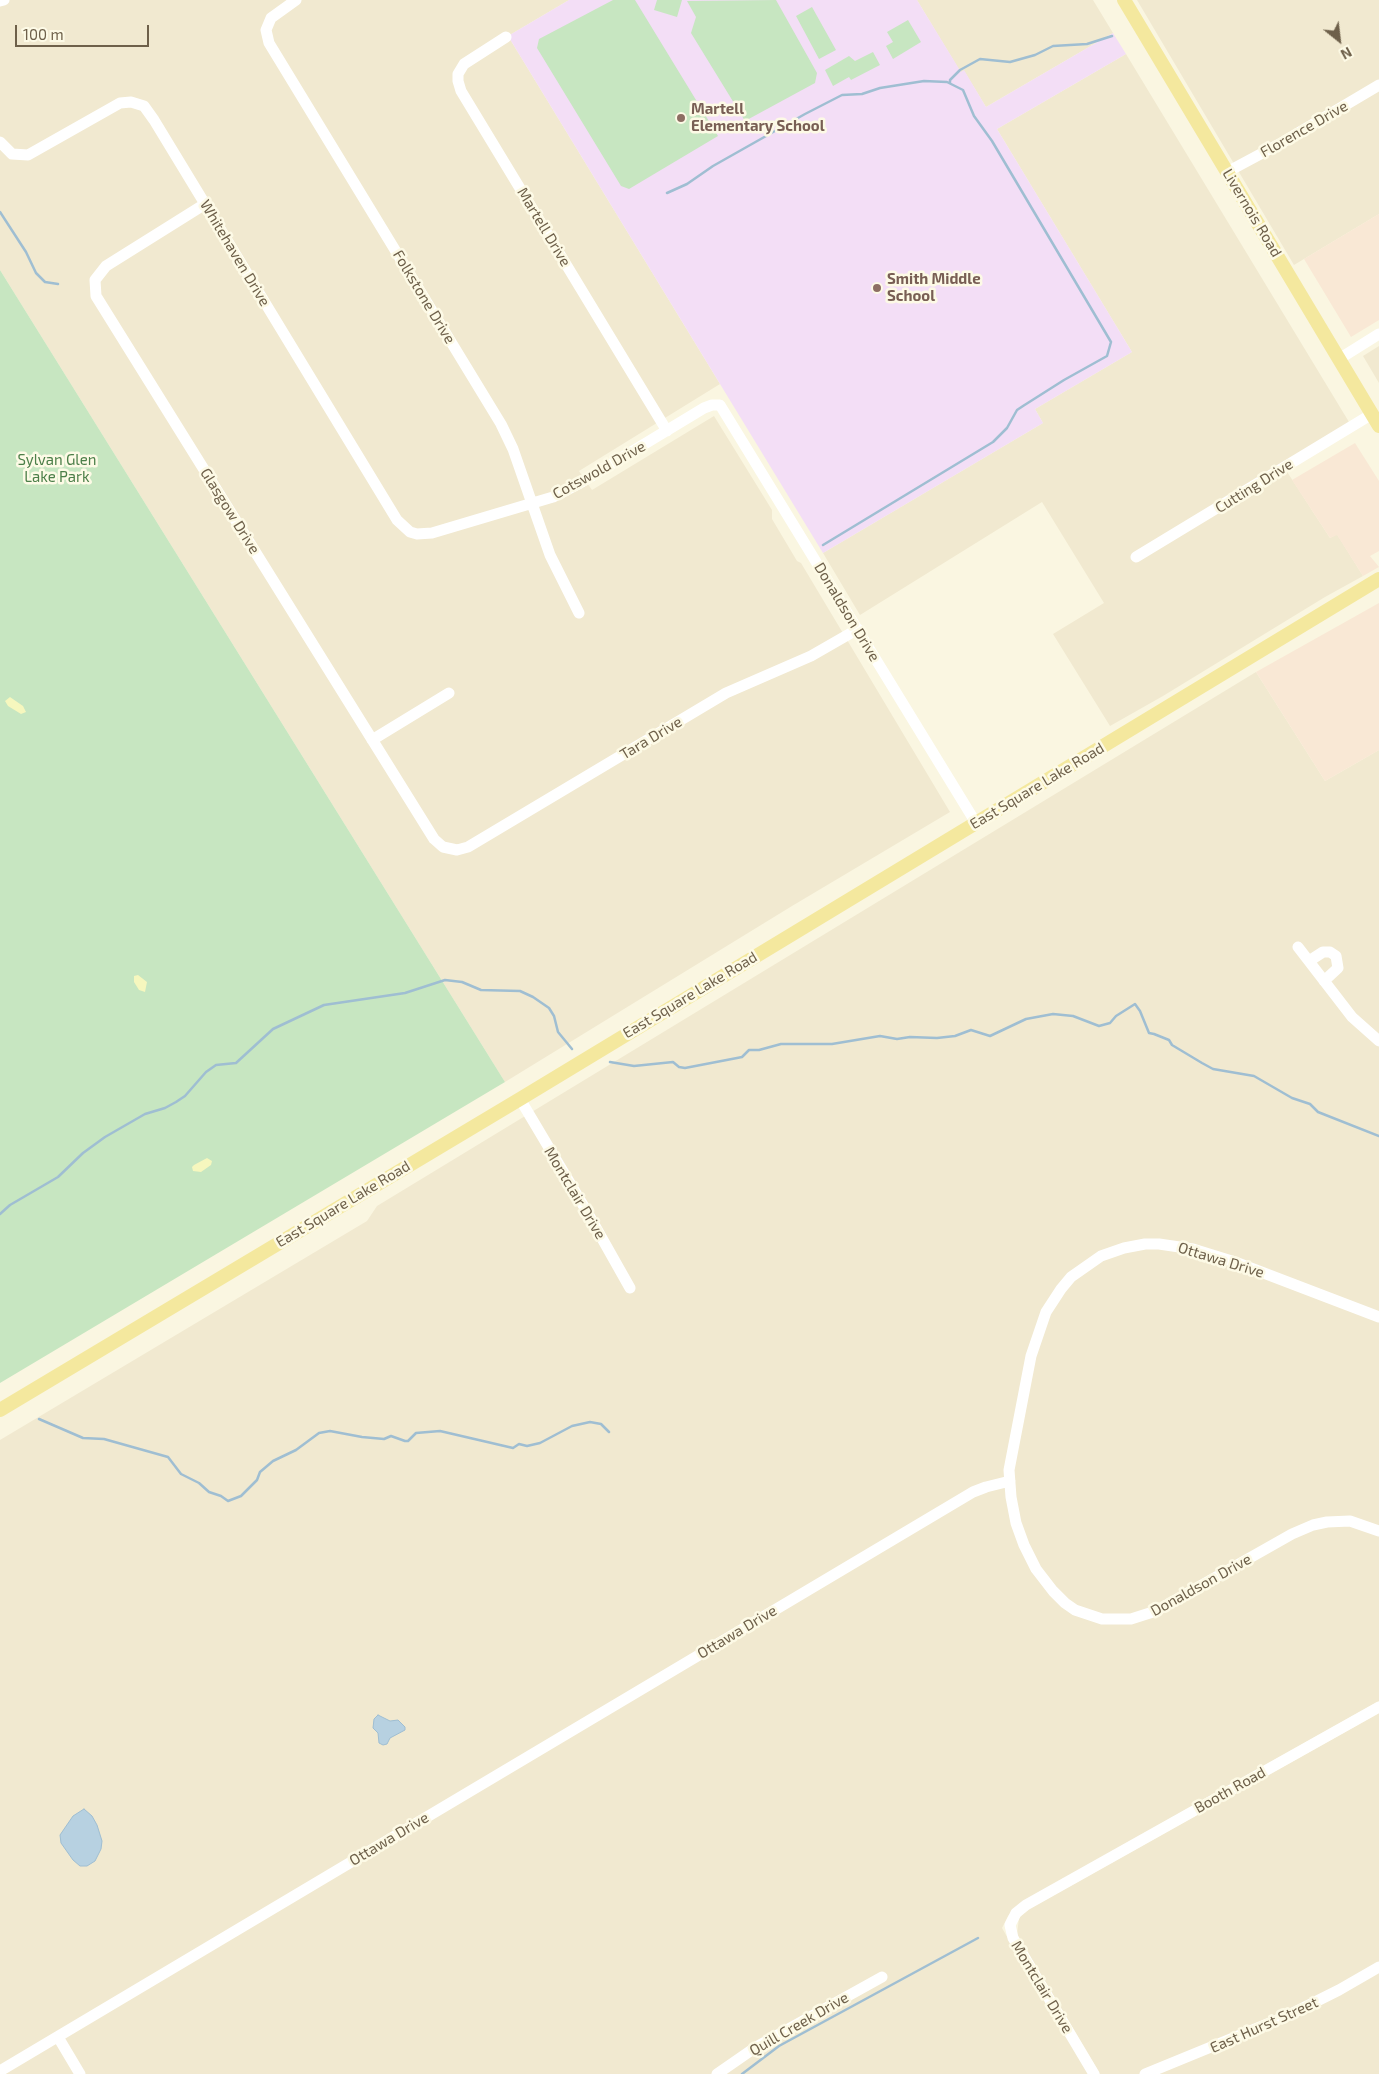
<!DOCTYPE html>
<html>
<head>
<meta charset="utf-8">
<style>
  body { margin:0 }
  #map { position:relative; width:1379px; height:2074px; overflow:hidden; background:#faf6e1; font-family:"Exo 2",sans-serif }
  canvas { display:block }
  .north { position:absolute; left:1314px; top:15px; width:50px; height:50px; -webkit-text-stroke:4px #fdfae6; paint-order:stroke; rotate:151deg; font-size:14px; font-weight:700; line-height:20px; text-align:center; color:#6e604a }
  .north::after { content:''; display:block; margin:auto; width:18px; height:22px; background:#6e604a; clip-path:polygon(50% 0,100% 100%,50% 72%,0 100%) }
  .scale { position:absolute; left:15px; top:25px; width:134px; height:22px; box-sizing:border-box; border:2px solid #6e604a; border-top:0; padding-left:6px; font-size:15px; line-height:18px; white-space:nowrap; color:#6e604a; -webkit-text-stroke:4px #fdfae6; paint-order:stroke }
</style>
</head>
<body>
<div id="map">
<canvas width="1379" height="2074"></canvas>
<div class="north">N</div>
<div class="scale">100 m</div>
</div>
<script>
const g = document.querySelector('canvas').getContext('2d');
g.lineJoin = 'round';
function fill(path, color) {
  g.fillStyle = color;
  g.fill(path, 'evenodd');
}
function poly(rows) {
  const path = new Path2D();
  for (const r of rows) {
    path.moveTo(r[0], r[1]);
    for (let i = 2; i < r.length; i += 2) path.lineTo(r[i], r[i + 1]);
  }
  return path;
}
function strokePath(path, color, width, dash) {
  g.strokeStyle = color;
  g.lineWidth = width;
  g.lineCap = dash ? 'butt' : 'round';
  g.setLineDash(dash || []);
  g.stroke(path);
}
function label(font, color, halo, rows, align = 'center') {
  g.font = font + ' "Exo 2",sans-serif';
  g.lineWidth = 5;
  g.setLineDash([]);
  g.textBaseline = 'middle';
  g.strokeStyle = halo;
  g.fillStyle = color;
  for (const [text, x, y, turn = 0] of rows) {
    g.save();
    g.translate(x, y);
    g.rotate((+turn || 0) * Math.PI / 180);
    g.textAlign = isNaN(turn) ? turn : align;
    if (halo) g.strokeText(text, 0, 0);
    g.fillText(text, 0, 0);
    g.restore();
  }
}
fill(poly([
  [0,0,569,0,508,36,720,384,579,471,592,490,714,416,772,510,772,519,797,561,801,563,950,812,792,906,505,1082,0,270],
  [917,0,1093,0,1113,33,986,107,964,71,961,73],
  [1137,0,1379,0,1379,214,1294,265],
  [1126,54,1349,422,1282,464,1330,538,1337,534,1363,576,1325,597,1163,696,1110,726,1053,634,1104,603,1042,502,860,615,823,553,1043,423,1035,409,1132,352,997,129],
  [1379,346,1379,383,1363,356],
  [1256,672,1325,781,1379,750,1379,1701,1020,1903,1008,1916,1002,1928,1006,1935,1089,2074,0,2074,0,1440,367,1221,377,1206],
  [1379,1713,1379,2074,1100,2074,1017,1934,1019,1918,1029,1909]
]), '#f1e9d0');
fill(poly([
  [1379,214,1379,320,1351,337,1304,259],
  [1355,443,1379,481,1379,551,1370,556,1379,567,1363,576,1337,535,1330,538,1292,480],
  [1379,603,1379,750,1325,781,1256,672]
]), '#f9e8d5');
fill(poly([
  [569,0,917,0,961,72,964,70,986,107,1113,33,1126,54,997,129,1132,352,1035,409,1043,423,823,553,508,36]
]), '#f3def6');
fill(poly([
  [613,0,635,0,718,136,629,189,621,186,537,48,539,39],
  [657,0,682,0,677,17,654,10],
  [776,0,817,73,815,83,745,121,691,33,696,17,687,1],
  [812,7,836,50,819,59,796,16],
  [908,20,921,42,893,59,886,46,893,42,887,32],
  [873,52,880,65,851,80,849,77,833,86,825,70,849,56,855,61],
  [0,270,505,1082,0,1383]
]), '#c7e6c1');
fill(poly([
  [10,697,23,706,26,712,21,714,8,706,5,701],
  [138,975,147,982,145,992,139,990,134,982,134,976],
  [207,1158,212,1161,211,1165,201,1172,193,1171,192,1167,194,1165]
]), '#f6f7be');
const water = poly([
  [378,1715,390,1721,398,1720,405,1727,405,1730,390,1738,387,1744,383,1745,379,1743,378,1733,373,1728,374,1719,378,1715],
  [84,1809,92,1816,97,1825,102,1841,101,1849,95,1861,87,1866,80,1866,73,1860,61,1843,60,1835,73,1816,84,1809]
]);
fill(water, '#b7d1e1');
strokePath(water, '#9fbed2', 1);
strokePath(poly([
  [950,83,950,80,960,70,980,59,1010,62,1035,55,1053,46,1087,44,1112,36],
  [667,193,687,184,713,166,805,114,842,95,862,94,880,88,924,81,947,82,963,90,974,116,992,141,1111,342,1107,356,1064,380,1023,406,1017,410,1007,428,993,442,823,545],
  [0,212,26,252,36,273,45,282,58,284],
  [610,1062,634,1066,673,1062,679,1067,685,1068,737,1058,742,1057,749,1050,759,1050,781,1044,832,1044,880,1036,897,1039,910,1037,937,1038,955,1036,971,1030,990,1036,1026,1019,1053,1014,1073,1016,1099,1026,1110,1023,1116,1016,1135,1004,1140,1011,1149,1033,1154,1034,1169,1040,1172,1045,1202,1063,1213,1069,1254,1076,1292,1098,1310,1104,1318,1112,1379,1136],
  [0,1214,10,1205,58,1177,83,1153,105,1137,145,1114,165,1108,176,1102,185,1096,206,1072,216,1065,236,1063,273,1029,324,1005,405,993,445,980,462,982,481,990,520,991,533,997,549,1008,554,1016,558,1032,572,1049],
  [39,1419,83,1438,104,1439,168,1457,181,1474,199,1483,209,1492,221,1496,228,1501,241,1496,257,1480,260,1472,273,1461,296,1450,319,1433,330,1431,362,1437,384,1439,391,1436,405,1441,408,1441,416,1433,440,1431,513,1448,519,1444,527,1446,540,1443,572,1426,590,1422,601,1424,609,1432],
  [742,2074,779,2046,978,1938]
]), '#9fbed2', 2.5);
strokePath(poly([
  [296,0,271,18,266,30,269,43,501,424,513,449,550,555,579,613],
  [0,1,4,0],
  [506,37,464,64,458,74,458,81,461,91,667,431],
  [0,142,12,154,28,155,120,103,131,102,144,106,154,120,397,520,410,532,417,534,432,533,553,497,580,483,704,408,712,405,720,405,976,823],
  [1227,172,1283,142,1379,85],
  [205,204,106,266,95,280,96,296,434,839,443,847,457,850,468,847,726,693,811,656,858,629],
  [1339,359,1379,334],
  [1136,557,1372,414],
  [372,740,449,693],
  [1298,947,1352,1017,1379,1041],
  [1309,961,1323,952,1330,952,1336,956,1338,968,1324,981],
  [520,1099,586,1210,630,1288],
  [1379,1317,1235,1262,1193,1249,1159,1244,1145,1244,1124,1248,1101,1256,1071,1277,1061,1289,1046,1312,1031,1356,1009,1470,1011,1497,1016,1523,1024,1545,1036,1569,1053,1591,1065,1603,1075,1610,1102,1619,1131,1619,1156,1611,1292,1534,1313,1525,1327,1522,1350,1521,1379,1531],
  [58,2037,80,2074],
  [0,2071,973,1492,986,1487,1010,1481],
  [717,2074,756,2047,882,1977],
  [1094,2074,1013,1938,1010,1925,1016,1913,1026,1905,1379,1707],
  [1145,2074,1289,2015,1339,1990,1379,1967]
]), '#fff', 11);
strokePath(poly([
  [1124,0,1379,426],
  [0,1410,520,1099,1379,579]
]), '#f4e89e', 14);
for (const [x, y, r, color] of [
  [681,118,5,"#8d6e63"],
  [877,288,5,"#8d6e63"]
]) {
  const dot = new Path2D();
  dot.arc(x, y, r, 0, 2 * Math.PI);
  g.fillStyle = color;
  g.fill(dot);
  strokePath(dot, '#fdfae6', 2);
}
label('bold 15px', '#785e54', '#fdfae6', [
  ["Martell",691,109],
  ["Elementary School",691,126],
  ["Smith Middle",887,279],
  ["School",887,296]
], 'left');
label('15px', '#6e604a', '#fdfae6', [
  ["Florence Drive",1304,129,-30],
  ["Livernois Road",1252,213,59],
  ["Martell Drive",544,227,59],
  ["Whitehaven Drive",235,253,59],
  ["Folkstone Drive",424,297,59],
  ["Cotswold Drive",599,470,-29],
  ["Cutting Drive",1254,486,-32],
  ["Glasgow Drive",230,511,58],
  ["Donaldson Drive",847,612,59],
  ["Tara Drive",651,738,-31],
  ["East Square Lake Road",1037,786,-31],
  ["East Square Lake Road",690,995,-31],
  ["Montclair Drive",575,1193,59],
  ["East Square Lake Road",343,1204,-31],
  ["Ottawa Drive",1221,1260,17],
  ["Donaldson Drive",1201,1585,-29],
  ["Ottawa Drive",737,1632,-31],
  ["Booth Road",1230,1790,-29],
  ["Ottawa Drive",389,1839,-31],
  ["Montclair Drive",1042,1987,59],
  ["Quill Creek Drive",799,2024,-30],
  ["East Hurst Street",1264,2025,-24]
]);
label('15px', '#4c7f49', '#fdfae6', [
  ["Sylvan Glen",57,460],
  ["Lake Park",57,477]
]);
</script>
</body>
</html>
